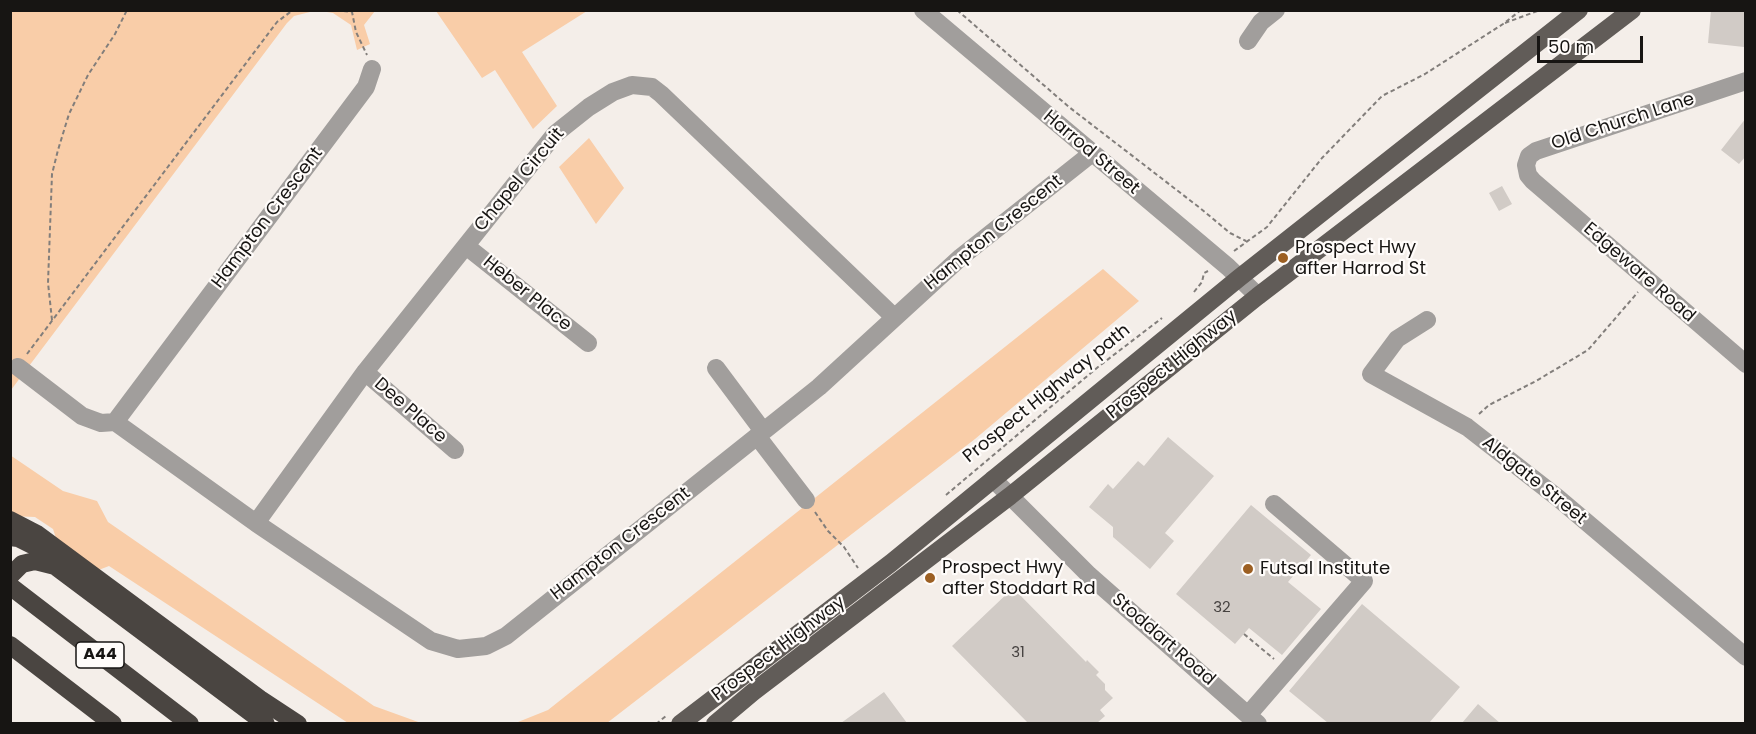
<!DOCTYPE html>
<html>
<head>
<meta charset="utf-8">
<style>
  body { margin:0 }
  #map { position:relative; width:1756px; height:734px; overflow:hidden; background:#f4eee9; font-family:Poppins,sans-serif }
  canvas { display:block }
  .frame { position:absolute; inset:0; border:12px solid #171513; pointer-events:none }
  .scale { position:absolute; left:1537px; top:36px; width:106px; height:27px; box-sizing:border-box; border:3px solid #171513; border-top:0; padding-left:8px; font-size:18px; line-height:21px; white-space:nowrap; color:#171513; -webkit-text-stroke:4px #fffcfa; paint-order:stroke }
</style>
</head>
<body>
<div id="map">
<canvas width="1756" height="734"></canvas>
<div class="frame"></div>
<div class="scale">50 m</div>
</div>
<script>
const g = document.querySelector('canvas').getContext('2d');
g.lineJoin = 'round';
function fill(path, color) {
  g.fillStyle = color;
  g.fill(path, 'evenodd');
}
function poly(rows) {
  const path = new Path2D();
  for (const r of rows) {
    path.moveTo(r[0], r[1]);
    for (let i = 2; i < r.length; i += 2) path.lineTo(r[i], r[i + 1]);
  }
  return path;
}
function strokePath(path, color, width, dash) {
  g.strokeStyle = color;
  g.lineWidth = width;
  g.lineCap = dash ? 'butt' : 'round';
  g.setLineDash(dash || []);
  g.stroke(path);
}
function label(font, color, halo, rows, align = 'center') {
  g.font = font + ' Poppins,sans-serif';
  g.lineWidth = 4.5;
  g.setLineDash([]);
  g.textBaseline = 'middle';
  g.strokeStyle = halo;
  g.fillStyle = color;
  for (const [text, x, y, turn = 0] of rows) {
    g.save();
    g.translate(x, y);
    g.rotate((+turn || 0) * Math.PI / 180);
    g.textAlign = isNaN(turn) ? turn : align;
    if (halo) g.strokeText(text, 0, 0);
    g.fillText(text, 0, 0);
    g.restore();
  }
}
fill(poly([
  [11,11,314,11,294,16,287,23,11,390],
  [321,11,375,11,364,25,370,44,357,50,351,25,333,13],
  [436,11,587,11,522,52,557,106,533,129,495,70,482,78],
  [589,138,624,188,596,224,559,167],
  [1103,269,1139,301,975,439,607,723,513,724,548,710],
  [10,455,63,491,97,501,108,522,374,706,421,723,348,723,109,566,70,581,53,529,35,517,11,516]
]), '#f9cda8');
fill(poly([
  [1711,10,1746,10,1744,47,1708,43],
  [1746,118,1746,156,1739,164,1721,150],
  [1502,186,1512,204,1499,211,1489,193],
  [1168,437,1214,476,1165,533,1174,541,1150,569,1113,537,1113,527,1089,507,1108,484,1113,489,1138,461,1144,466],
  [1251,505,1311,555,1288,582,1321,609,1282,655,1249,628,1235,644,1176,594],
  [1013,588,1086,662,1087,660,1099,672,1096,675,1105,684,1105,690,1113,698,1100,710,1105,716,1097,723,1028,723,952,646],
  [1362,604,1460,687,1429,723,1328,723,1289,691],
  [884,692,907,723,841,723],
  [1478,704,1500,723,1462,723]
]), '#d1cbc6');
strokePath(poly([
  [336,10,352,12,356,32,367,55],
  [957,10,1069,107,1200,208,1230,233,1246,241],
  [1505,23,1540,10],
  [1234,251,1267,227,1322,158,1382,96,1425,74,1503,24,1521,10],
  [1194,292,1202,282,1204,273,1208,271],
  [52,320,48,283,52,174,58,150,69,114,88,75,115,34,127,10],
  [27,354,277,22,293,10],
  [1479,414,1489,405,1536,381,1588,350,1638,292],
  [946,495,1098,367,1162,318],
  [815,512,828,531,844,547,858,568],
  [1244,634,1274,659],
  [656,724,666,716]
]), '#827e7b', 2, [4.5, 3]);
strokePath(poly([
  [923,10,1228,267,1258,296],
  [1248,41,1261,22,1276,10],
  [1746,81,1536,151,1529,156,1526,165,1528,175,1533,181,1746,364],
  [466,246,588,343],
  [1427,320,1397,339,1371,374,1467,427,1558,498,1746,657],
  [18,367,82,416,101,423,115,422,256,523,431,641,458,649,486,646,506,636,819,387,961,257,1091,154],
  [716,368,763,431],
  [365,372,455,450],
  [115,422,366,87,372,69],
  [757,436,806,500],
  [993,479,1089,575,1258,724],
  [256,523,365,372,555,134,589,107,613,92,632,85,652,87,661,94,894,317],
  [1248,715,1364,581,1274,504]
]), '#a19e9c', 18);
strokePath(poly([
  [680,724,891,563,1239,278,1579,10],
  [715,724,753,692,1010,496,1258,296,1632,10]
]), '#615c58', 18);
strokePath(poly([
  [10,520,37,534,260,699,298,724],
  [10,537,18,538,36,547,55,566,266,724],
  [10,576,22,564,35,561,55,566],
  [10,586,190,724],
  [10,645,113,724]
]), '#4a4541', 18);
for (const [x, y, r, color] of [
  [1283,258,6,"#9c5f22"],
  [1248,569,6,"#9c5f22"],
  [930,578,6,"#9c5f22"]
]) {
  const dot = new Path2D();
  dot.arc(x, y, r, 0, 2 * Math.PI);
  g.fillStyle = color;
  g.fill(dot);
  strokePath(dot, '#fffcfa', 2);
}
label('15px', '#464240', null, [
  ["32",1222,608],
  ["31",1018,653]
]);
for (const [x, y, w] of [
  [100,655,48]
]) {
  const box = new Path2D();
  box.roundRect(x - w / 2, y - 13, w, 26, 4.5);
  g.fillStyle = '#fffcfa';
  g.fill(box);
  strokePath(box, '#171513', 1.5);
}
label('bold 16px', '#171513', null, [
  ["A44",100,655]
]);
label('18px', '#171513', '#fffcfa', [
  ["Old Church Lane",1623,122,-18],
  ["Harrod Street",1091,153,40],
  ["Chapel Circuit",520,180,-50],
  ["Hampton Crescent",268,218,-53],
  ["Hampton Crescent",994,233,-39],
  ["Edgeware Road",1639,273,41],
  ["Heber Place",527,294,39],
  ["Prospect Highway",1172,365,-39],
  ["Prospect Highway path",1047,394,-39],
  ["Dee Place",410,411,41],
  ["Aldgate Street",1534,481,39],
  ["Hampton Crescent",621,544,-38],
  ["Stoddart Road",1163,640,41],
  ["Prospect Highway",779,649,-37]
]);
label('18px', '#171513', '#fffcfa', [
  ["Prospect Hwy",1295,248],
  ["after Harrod St",1295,269],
  ["Prospect Hwy",942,568],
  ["after Stoddart Rd",942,589],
  ["Futsal Institute",1260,569]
], 'left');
</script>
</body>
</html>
